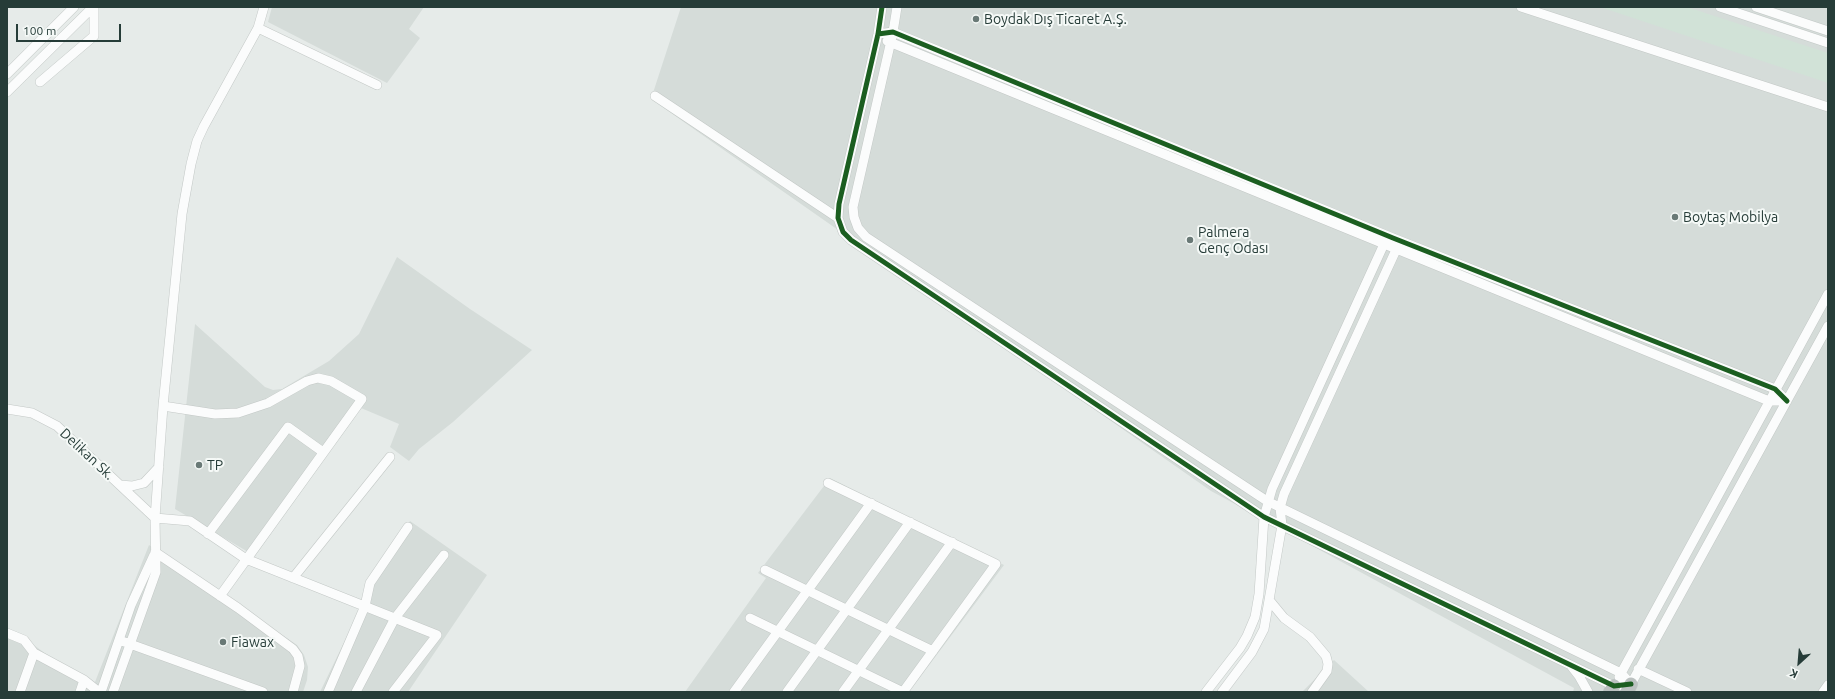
<!DOCTYPE html>
<html>
<head>
<meta charset="utf-8">
<style>
  body { margin:0 }
  #map { position:relative; width:1835px; height:699px; overflow:hidden; background:#e6ebe9; font-family:Ubuntu,sans-serif }
  canvas { display:block }
  .frame { position:absolute; inset:0; border:8px solid #263c38; pointer-events:none }
  .north { position:absolute; left:1779px; top:643px; width:40px; height:40px; -webkit-text-stroke:3px #f5f9f7; paint-order:stroke; rotate:206deg; font-size:11px; font-weight:700; line-height:16px; text-align:center; color:#263c38 }
  .north::after { content:''; display:block; margin:auto; width:14px; height:18px; background:#263c38; clip-path:polygon(50% 0,100% 100%,50% 72%,0 100%) }
  .scale { position:absolute; left:16px; top:24px; width:105px; height:18px; box-sizing:border-box; border:2px solid #263c38; border-top:0; padding-left:5px; font-size:12px; line-height:14px; white-space:nowrap; color:#263c38; -webkit-text-stroke:3px #f5f9f7; paint-order:stroke }
</style>
</head>
<body>
<div id="map">
<canvas width="1835" height="699"></canvas>
<div class="frame"></div>
<div class="north">K</div>
<div class="scale">100 m</div>
</div>
<script>
const g = document.querySelector('canvas').getContext('2d');
g.lineJoin = 'round';
function fill(path, color) {
  g.fillStyle = color;
  g.fill(path, 'evenodd');
}
function poly(rows) {
  const path = new Path2D();
  for (const r of rows) {
    path.moveTo(r[0], r[1]);
    for (let i = 2; i < r.length; i += 2) path.lineTo(r[i], r[i + 1]);
  }
  return path;
}
function strokePath(path, color, width, dash) {
  g.strokeStyle = color;
  g.lineWidth = width;
  g.lineCap = dash ? 'butt' : 'round';
  g.setLineDash(dash || []);
  g.stroke(path);
}
function label(font, color, halo, rows, align = 'center') {
  g.font = font + ' Ubuntu,sans-serif';
  g.lineWidth = 4;
  g.setLineDash([]);
  g.textBaseline = 'middle';
  g.strokeStyle = halo;
  g.fillStyle = color;
  for (const [text, x, y, turn = 0] of rows) {
    g.save();
    g.translate(x, y);
    g.rotate((+turn || 0) * Math.PI / 180);
    g.textAlign = isNaN(turn) ? turn : align;
    if (halo) g.strokeText(text, 0, 0);
    g.fillText(text, 0, 0);
    g.restore();
  }
}
fill(poly([
  [272,7,424,7,409,29,420,38,387,83,268,22],
  [681,7,1828,7,1828,692,1573,692,1574,688,1211,491,651,99],
  [397,257,470,309,532,350,453,422,419,449,409,461,390,447,399,424,361,408,255,556,175,509,195,324,265,387,273,390,282,389,329,361,359,334],
  [830,478,1004,565,909,692,685,692,766,578,758,573],
  [410,521,487,575,408,692,320,692,365,599],
  [149,545,297,645,304,655,308,667,307,680,303,692,7,692,7,630,31,643,46,654,95,682],
  [1334,660,1369,692,1302,692]
]), '#d5dcd9');
fill(poly([
  [1600,7,1687,7,1828,53,1828,83]
]), '#d1e2d7');
const minor = poly([
  [882,7,878,34,839,204,838,218,843,232,851,240,1264,517,1614,686,1631,684],
  [897,7,893,32,853,207,854,217,858,228,866,237,1267,501,1621,673,1631,684],
  [1521,7,1828,107],
  [1720,7,1828,43],
  [1756,7,1828,31],
  [258,28,377,85],
  [878,34,893,32,1393,238,1775,389,1787,401],
  [887,41,1769,401,1787,401],
  [7,74,74,7],
  [40,82,94,36,94,7],
  [7,92,93,7],
  [655,96,838,218],
  [163,406,215,414,238,413,268,403,307,381,318,378,331,381,362,399,220,596],
  [7,409,32,413,57,426,155,518],
  [828,483,996,564,903,692],
  [120,485,132,486,144,483,159,467],
  [155,518,190,521,246,559,437,635,393,692],
  [208,534,288,427,323,452],
  [155,552,238,608,293,649,298,656,300,666,293,692],
  [765,570,933,651],
  [293,578,390,457],
  [1270,601,1284,618,1310,637,1326,656,1328,664,1327,671,1312,692],
  [750,618,903,692],
  [7,633,24,640,34,653,84,680],
  [119,640,263,692],
  [1572,667,1579,676,1588,692],
  [1638,669,1687,692],
  [1619,677,1828,294],
  [1631,684,1828,326],
  [20,692,34,653],
  [80,692,84,680,99,692],
  [101,692,131,605,154,555],
  [113,692,156,572,155,518,163,406,182,214,191,164,197,141,204,126,258,28,264,7],
  [328,692,365,606,370,583,408,527],
  [356,692,395,618,444,555],
  [734,692,871,503],
  [787,692,910,522],
  [843,692,952,542],
  [1206,692,1240,648,1247,636,1255,617,1259,594,1264,517,1272,489,1384,244,1393,238,1396,250,1284,494,1280,508,1282,525,1264,629,1252,652,1222,692],
  [1823,692,1828,685]
]);
const highway = poly([
  [1610,692,1614,686],
  [1627,692,1631,684]
]);
strokePath(minor, '#c3c8c6', 10);
strokePath(highway, '#c3c9c8', 14);
strokePath(minor, '#fbfcfc', 9);
strokePath(highway, '#bcc2c1', 13);
strokePath(poly([
  [882,7,878,34,839,204,838,218,843,232,851,240,1264,517,1614,686,1631,684],
  [878,34,893,32,1393,238,1775,389,1787,401]
]), '#1b5e20', 5);
for (const [x, y, r, color] of [
  [976,19,4,"#697976"],
  [1675,217,4,"#697976"],
  [1190,240,4,"#697976"],
  [199,465,4,"#697976"],
  [223,642,4,"#697976"]
]) {
  const dot = new Path2D();
  dot.arc(x, y, r, 0, 2 * Math.PI);
  g.fillStyle = color;
  g.fill(dot);
  strokePath(dot, '#f5f9f7', 1.5);
}
label('14px', '#263c38', '#f5f9f7', [
  ["Boydak Dış Ticaret A.Ş.",984,19],
  ["Boytaş Mobilya",1683,217],
  ["Palmera",1198,232],
  ["Genç Odası",1198,248],
  ["TP",207,465],
  ["Fiawax",231,642]
], 'left');
label('14px', '#263c38', '#f5f9f7', [
  ["Delikan Sk.",87,454,43]
]);
</script>
</body>
</html>
